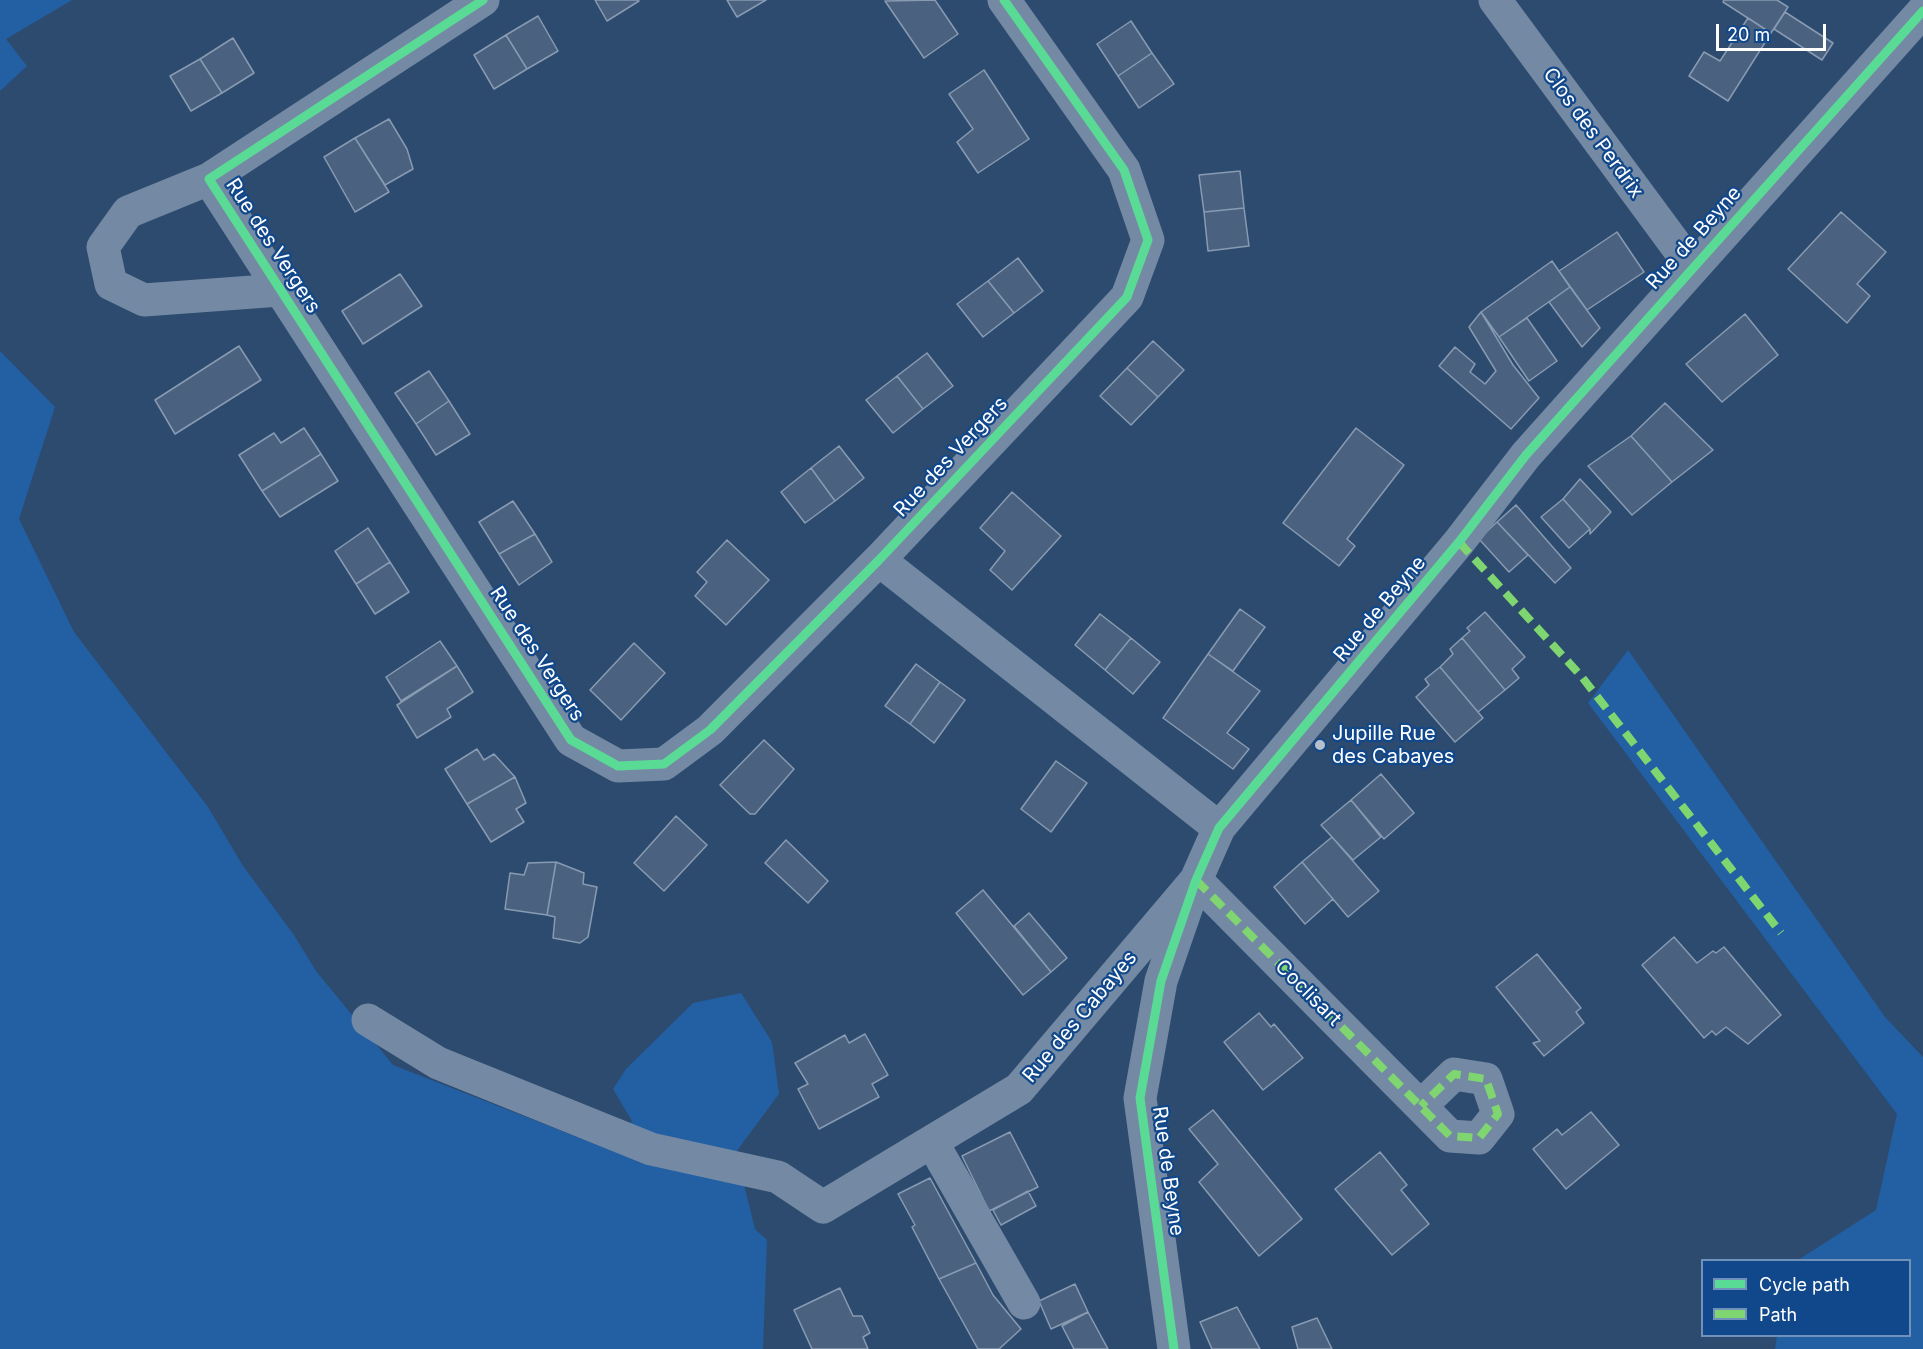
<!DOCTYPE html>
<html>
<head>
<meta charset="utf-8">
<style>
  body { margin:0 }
  #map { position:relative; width:1923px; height:1349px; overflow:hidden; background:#2d4b6f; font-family:Inter,sans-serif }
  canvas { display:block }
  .legend { position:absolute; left:1701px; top:1259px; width:210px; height:78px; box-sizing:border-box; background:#11488b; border:2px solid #7091b9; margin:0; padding:8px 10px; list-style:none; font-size:18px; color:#fff }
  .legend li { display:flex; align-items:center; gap:12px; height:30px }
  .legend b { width:30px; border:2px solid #7091b9 }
  .scale { position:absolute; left:1716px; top:24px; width:110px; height:27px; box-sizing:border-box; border:3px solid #fff; border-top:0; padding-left:8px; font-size:18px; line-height:21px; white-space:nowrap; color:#fff; -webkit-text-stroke:4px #11488b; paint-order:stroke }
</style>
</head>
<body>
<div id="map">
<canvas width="1923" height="1349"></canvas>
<ul class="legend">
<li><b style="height:8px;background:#5adb95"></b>Cycle path</li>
<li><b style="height:8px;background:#7fd670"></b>Path</li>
</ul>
<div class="scale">20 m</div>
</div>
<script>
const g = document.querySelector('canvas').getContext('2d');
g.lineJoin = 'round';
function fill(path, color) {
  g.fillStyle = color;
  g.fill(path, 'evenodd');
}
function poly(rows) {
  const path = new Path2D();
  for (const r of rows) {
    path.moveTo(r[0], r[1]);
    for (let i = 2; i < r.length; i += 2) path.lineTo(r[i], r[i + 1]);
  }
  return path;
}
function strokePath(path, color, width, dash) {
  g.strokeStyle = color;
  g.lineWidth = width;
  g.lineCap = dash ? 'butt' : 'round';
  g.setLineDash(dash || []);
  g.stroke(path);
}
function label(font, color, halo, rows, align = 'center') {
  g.font = font + ' Inter,sans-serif';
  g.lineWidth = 4.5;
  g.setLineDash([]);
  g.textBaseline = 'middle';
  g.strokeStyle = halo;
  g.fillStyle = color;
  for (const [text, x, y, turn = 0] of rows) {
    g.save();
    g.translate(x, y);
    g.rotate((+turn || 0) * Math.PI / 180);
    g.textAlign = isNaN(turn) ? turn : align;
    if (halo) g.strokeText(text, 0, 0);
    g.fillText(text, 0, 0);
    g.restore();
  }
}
fill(poly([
  [0,0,72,0,6,39,27,66,0,91],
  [0,351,55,407,19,519,74,632,208,807,243,866,294,935,316,971,393,1065,608,1149,632,1121,613,1089,626,1069,693,1003,741,993,772,1042,779,1094,736,1152,755,1229,767,1240,763,1349,0,1349],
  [1628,650,1885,1017,1923,1057,1923,1349,1775,1349,1777,1336,1910,1336,1910,1260,1798,1260,1876,1210,1897,1114,1588,703]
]), '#235fa3');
const building = poly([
  [595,0,638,0,639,1,607,21,595,0],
  [727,0,766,0,737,17,727,0],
  [935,0,958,34,924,58,885,1,935,0],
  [1724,0,1777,0,1788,7,1771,33,1723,2,1724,0],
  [1785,12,1833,43,1822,60,1774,29,1785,12],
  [538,16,558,51,527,69,506,35,538,16],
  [1748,18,1771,33,1728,101,1689,76,1704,52,1720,61,1748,18],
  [1131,21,1152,53,1118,76,1097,44,1131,21],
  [506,35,527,69,494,89,474,55,506,35],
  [233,38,254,73,222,93,200,59,233,38],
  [1152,53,1174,84,1139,108,1118,76,1152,53],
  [200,59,222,93,191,111,170,76,200,59],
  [984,70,1029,139,978,173,957,142,973,129,949,94,984,70],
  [389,119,407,149,413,169,385,185,355,138,389,119],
  [355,138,389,192,355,212,324,157,355,138],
  [1240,171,1244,208,1204,212,1199,175,1240,171],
  [1244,208,1249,246,1208,251,1204,212,1244,208],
  [1841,212,1886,252,1857,284,1870,296,1847,323,1788,269,1841,212],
  [1617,232,1644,272,1587,310,1559,271,1617,232],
  [1018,258,1043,291,1014,313,988,281,1018,258],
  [1552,261,1570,287,1499,337,1481,312,1552,261],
  [400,274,422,306,363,344,342,311,400,274],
  [988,281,1014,313,983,337,957,304,988,281],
  [1570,287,1600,328,1582,347,1549,302,1570,287],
  [1481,312,1513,365,1539,398,1511,429,1439,366,1455,347,1475,364,1470,372,1485,384,1496,371,1469,327,1481,312],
  [1745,314,1778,355,1722,402,1686,364,1745,314],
  [1527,318,1557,361,1529,381,1499,337,1527,318],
  [1153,341,1184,370,1158,397,1127,368,1153,341],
  [239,346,261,380,175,434,155,400,239,346],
  [927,353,953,386,923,409,897,376,927,353],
  [1127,368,1158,397,1131,425,1100,396,1127,368],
  [429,371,449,401,416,424,395,393,429,371],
  [897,376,923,409,893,433,866,400,897,376],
  [449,401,470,434,436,455,416,424,449,401],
  [1665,403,1713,450,1672,482,1631,436,1665,403],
  [304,428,321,454,262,491,239,455,274,433,281,443,304,428],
  [1356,428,1404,465,1347,539,1355,546,1339,566,1283,523,1356,428],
  [1631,436,1672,482,1632,515,1588,466,1631,436],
  [839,446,864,478,835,501,811,468,839,446],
  [321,454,338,481,280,517,262,491,321,454],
  [811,468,835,501,805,523,781,492,811,468],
  [1580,479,1611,512,1590,534,1590,529,1563,499,1580,479],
  [1012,492,1061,536,1012,590,990,570,1005,551,980,528,1012,492],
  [1563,499,1590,529,1569,548,1541,517,1563,499],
  [513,501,535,534,499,554,479,522,513,501],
  [1516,505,1571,568,1555,583,1497,522,1516,505],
  [1497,522,1528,555,1509,572,1479,539,1497,522],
  [368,528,390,562,356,584,335,551,368,528],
  [535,534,552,562,519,585,499,554,535,534],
  [727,540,769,580,726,625,695,596,707,582,697,572,727,540],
  [390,562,409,592,375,614,356,584,390,562],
  [1240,609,1265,627,1233,671,1208,654,1240,609],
  [1485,612,1525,657,1512,669,1519,678,1505,690,1462,638,1470,631,1467,628,1485,612],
  [1100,614,1131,638,1105,670,1075,645,1100,614],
  [1131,638,1160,662,1133,694,1105,670,1131,638],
  [1462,638,1505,690,1478,712,1440,667,1453,654,1450,649,1462,638],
  [440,641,457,666,401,701,386,677,440,641],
  [634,643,665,673,621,720,590,690,634,643],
  [1208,654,1260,691,1227,733,1249,749,1233,769,1163,718,1208,654],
  [916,664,940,682,910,724,885,706,916,664],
  [457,666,473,692,447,709,451,717,417,738,397,705,457,666],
  [1440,667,1483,718,1455,742,1416,697,1429,685,1425,679,1440,667],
  [940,682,965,700,934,743,910,724,940,682],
  [764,740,794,769,755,814,750,814,720,785,764,740],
  [477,749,484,760,494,754,515,777,467,804,445,769,477,749],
  [1056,761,1087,783,1051,832,1021,809,1056,761],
  [1381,774,1414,813,1384,839,1351,800,1381,774],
  [515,777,526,803,516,809,524,822,491,842,467,804,515,777],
  [1351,800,1381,837,1353,860,1321,825,1351,800],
  [676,816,707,845,664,891,634,863,676,816],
  [1332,837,1379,891,1348,917,1302,862,1332,837],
  [786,840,828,881,808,903,765,863,786,840],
  [556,862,547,915,505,909,510,873,524,875,528,863,556,862],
  [556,862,584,873,583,884,597,887,588,937,580,943,553,938,555,917,547,915,556,862],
  [1302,862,1333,899,1305,924,1274,887,1302,862],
  [983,890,1051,972,1023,995,956,913,983,890],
  [1029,913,1067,958,1051,972,1014,926,1029,913],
  [1674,937,1697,963,1713,951,1716,953,1724,947,1781,1015,1748,1044,1726,1027,1716,1035,1712,1031,1704,1038,1642,965,1674,937],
  [1537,954,1581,1008,1576,1012,1584,1023,1544,1056,1533,1043,1540,1041,1496,987,1537,954],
  [1259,1013,1271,1027,1274,1024,1303,1058,1263,1090,1224,1042,1259,1013],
  [865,1034,888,1075,872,1084,879,1097,819,1129,798,1089,808,1084,795,1063,845,1035,849,1043,865,1034],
  [1213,1110,1302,1219,1259,1256,1199,1182,1218,1164,1189,1129,1213,1110],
  [1591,1112,1619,1145,1566,1189,1533,1149,1557,1129,1562,1135,1591,1112],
  [1010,1132,1038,1187,989,1211,962,1156,1010,1132],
  [1380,1152,1407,1185,1401,1190,1429,1224,1392,1255,1335,1189,1380,1152],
  [930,1178,976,1263,939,1279,912,1227,915,1225,898,1194,930,1178],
  [1028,1191,1036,1206,1001,1225,993,1210,1028,1191],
  [976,1263,993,1295,1021,1329,999,1349,978,1349,939,1279,976,1263],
  [1075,1284,1088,1312,1051,1329,1039,1301,1075,1284],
  [840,1288,853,1316,862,1316,870,1333,863,1337,868,1349,812,1349,794,1310,840,1288],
  [1237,1307,1260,1349,1212,1349,1200,1322,1237,1307],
  [1088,1312,1108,1349,1074,1349,1062,1326,1088,1312],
  [1317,1318,1332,1349,1298,1349,1292,1327,1317,1318]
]);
fill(building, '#4a6280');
strokePath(building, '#889bb2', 1.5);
strokePath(poly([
  [483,0,209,179,571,740,618,766,664,764,710,730,879,560,1127,297,1148,240,1124,170,1004,0],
  [1495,0,1692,267],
  [209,179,128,212,103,247,111,284,144,300,280,290],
  [879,560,1219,828],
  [368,1020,438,1063,651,1149,778,1177,823,1207,1019,1089,1196,880,1450,1136,1479,1138,1498,1114,1486,1079,1454,1074,1421,1106],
  [932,1142,1024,1303],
  [1174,1349,1140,1098,1161,981,1196,880,1219,828,1459,542,1526,455,1923,11]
]), '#748aa4', 33);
strokePath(poly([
  [1459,542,1582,677,1781,933],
  [1196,880,1450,1136,1479,1138,1498,1114,1486,1079,1454,1074,1421,1106]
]), '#7fd670', 8, [15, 8]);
strokePath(poly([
  [483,0,209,179,571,740,618,766,664,764,710,730,879,560,1127,297,1148,240,1124,170,1004,0],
  [1174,1349,1140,1098,1161,981,1196,880,1219,828,1459,542,1526,455,1923,11]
]), '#5adb95', 9);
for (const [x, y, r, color] of [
  [1320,745,6,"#b6c0cd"]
]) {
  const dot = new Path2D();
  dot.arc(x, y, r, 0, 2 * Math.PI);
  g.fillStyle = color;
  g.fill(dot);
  strokePath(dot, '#11488b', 2);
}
label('20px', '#fff', '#11488b', [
  ["Clos des Perdrix",1593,133,54],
  ["Rue de Beyne",1694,238,-48],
  ["Rue des Vergers",273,246,57],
  ["Rue des Vergers",951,457,-47],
  ["Rue de Beyne",1380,609,-50],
  ["Rue des Vergers",537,654,57],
  ["Coclisart",1308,993,45],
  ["Rue des Cabayes",1080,1017,-50],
  ["Rue de Beyne",1168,1171,82]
]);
label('20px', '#fff', '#11488b', [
  ["Jupille Rue",1332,734],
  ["des Cabayes",1332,757]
], 'left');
</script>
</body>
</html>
